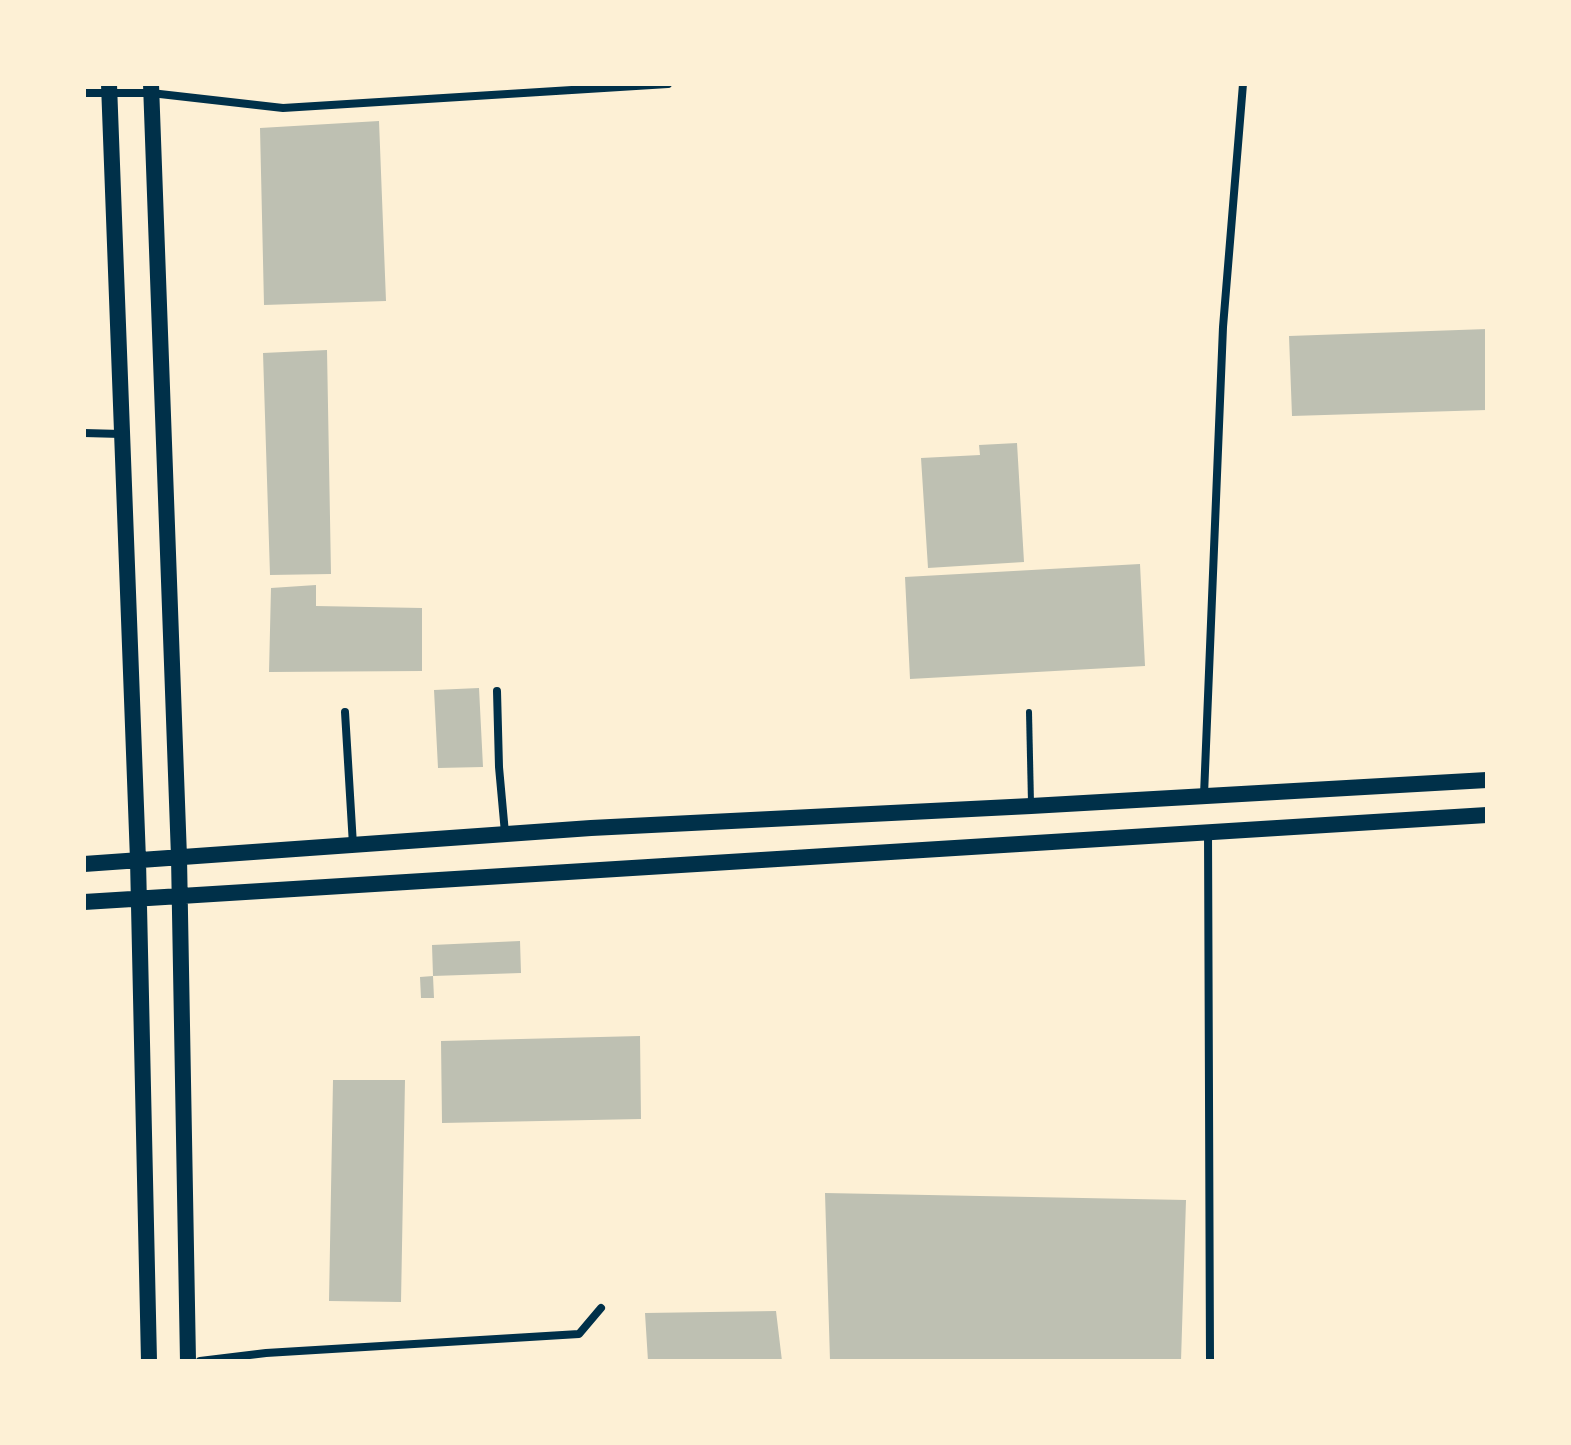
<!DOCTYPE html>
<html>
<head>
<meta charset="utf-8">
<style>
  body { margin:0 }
  #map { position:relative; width:1571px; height:1445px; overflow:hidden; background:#fdf0d5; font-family:Roboto,sans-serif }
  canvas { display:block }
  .frame { position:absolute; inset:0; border:86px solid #fdf0d5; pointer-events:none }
</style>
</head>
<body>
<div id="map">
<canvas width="1571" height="1445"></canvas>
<div class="frame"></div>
</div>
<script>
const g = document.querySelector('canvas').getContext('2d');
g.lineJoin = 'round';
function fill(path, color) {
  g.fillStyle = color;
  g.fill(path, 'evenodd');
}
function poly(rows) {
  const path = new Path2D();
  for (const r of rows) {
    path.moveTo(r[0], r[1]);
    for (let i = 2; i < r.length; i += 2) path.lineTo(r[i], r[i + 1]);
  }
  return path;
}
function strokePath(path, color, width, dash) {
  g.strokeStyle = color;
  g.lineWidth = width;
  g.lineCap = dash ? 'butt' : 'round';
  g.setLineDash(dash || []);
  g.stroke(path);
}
fill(poly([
  [379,121,386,301,264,305,260,128],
  [1487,329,1487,410,1292,416,1289,336],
  [327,350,331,574,270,575,263,353],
  [1017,443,1024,562,928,568,921,458,980,455,979,445],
  [1140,564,1145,666,910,679,905,577],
  [316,585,316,606,422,608,422,671,269,672,271,588],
  [479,688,483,767,438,768,434,690],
  [520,941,521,973,433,976,432,945],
  [433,976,434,998,421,998,420,977],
  [640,1036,641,1119,442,1123,441,1041],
  [333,1080,405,1080,401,1302,329,1301],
  [825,1193,1186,1200,1181,1361,830,1361],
  [776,1311,782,1361,648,1361,645,1313]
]), '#bec0b2');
strokePath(poly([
  [1029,712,1031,803]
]), '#003049', 6);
strokePath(poly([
  [84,93,151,93,283,108,668,84],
  [84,433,121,434],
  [497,691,499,767,505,833],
  [345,712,353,845],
  [1204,795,1223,327,1243,84],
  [1208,832,1210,1361],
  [200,1361,266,1353,579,1334,601,1308]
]), '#003049', 8);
strokePath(poly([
  [109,84,138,860,149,1361],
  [151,84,179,857,188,1361],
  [84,864,591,828,1031,806,1487,780],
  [84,902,1487,815]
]), '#003049', 16);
</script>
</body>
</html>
